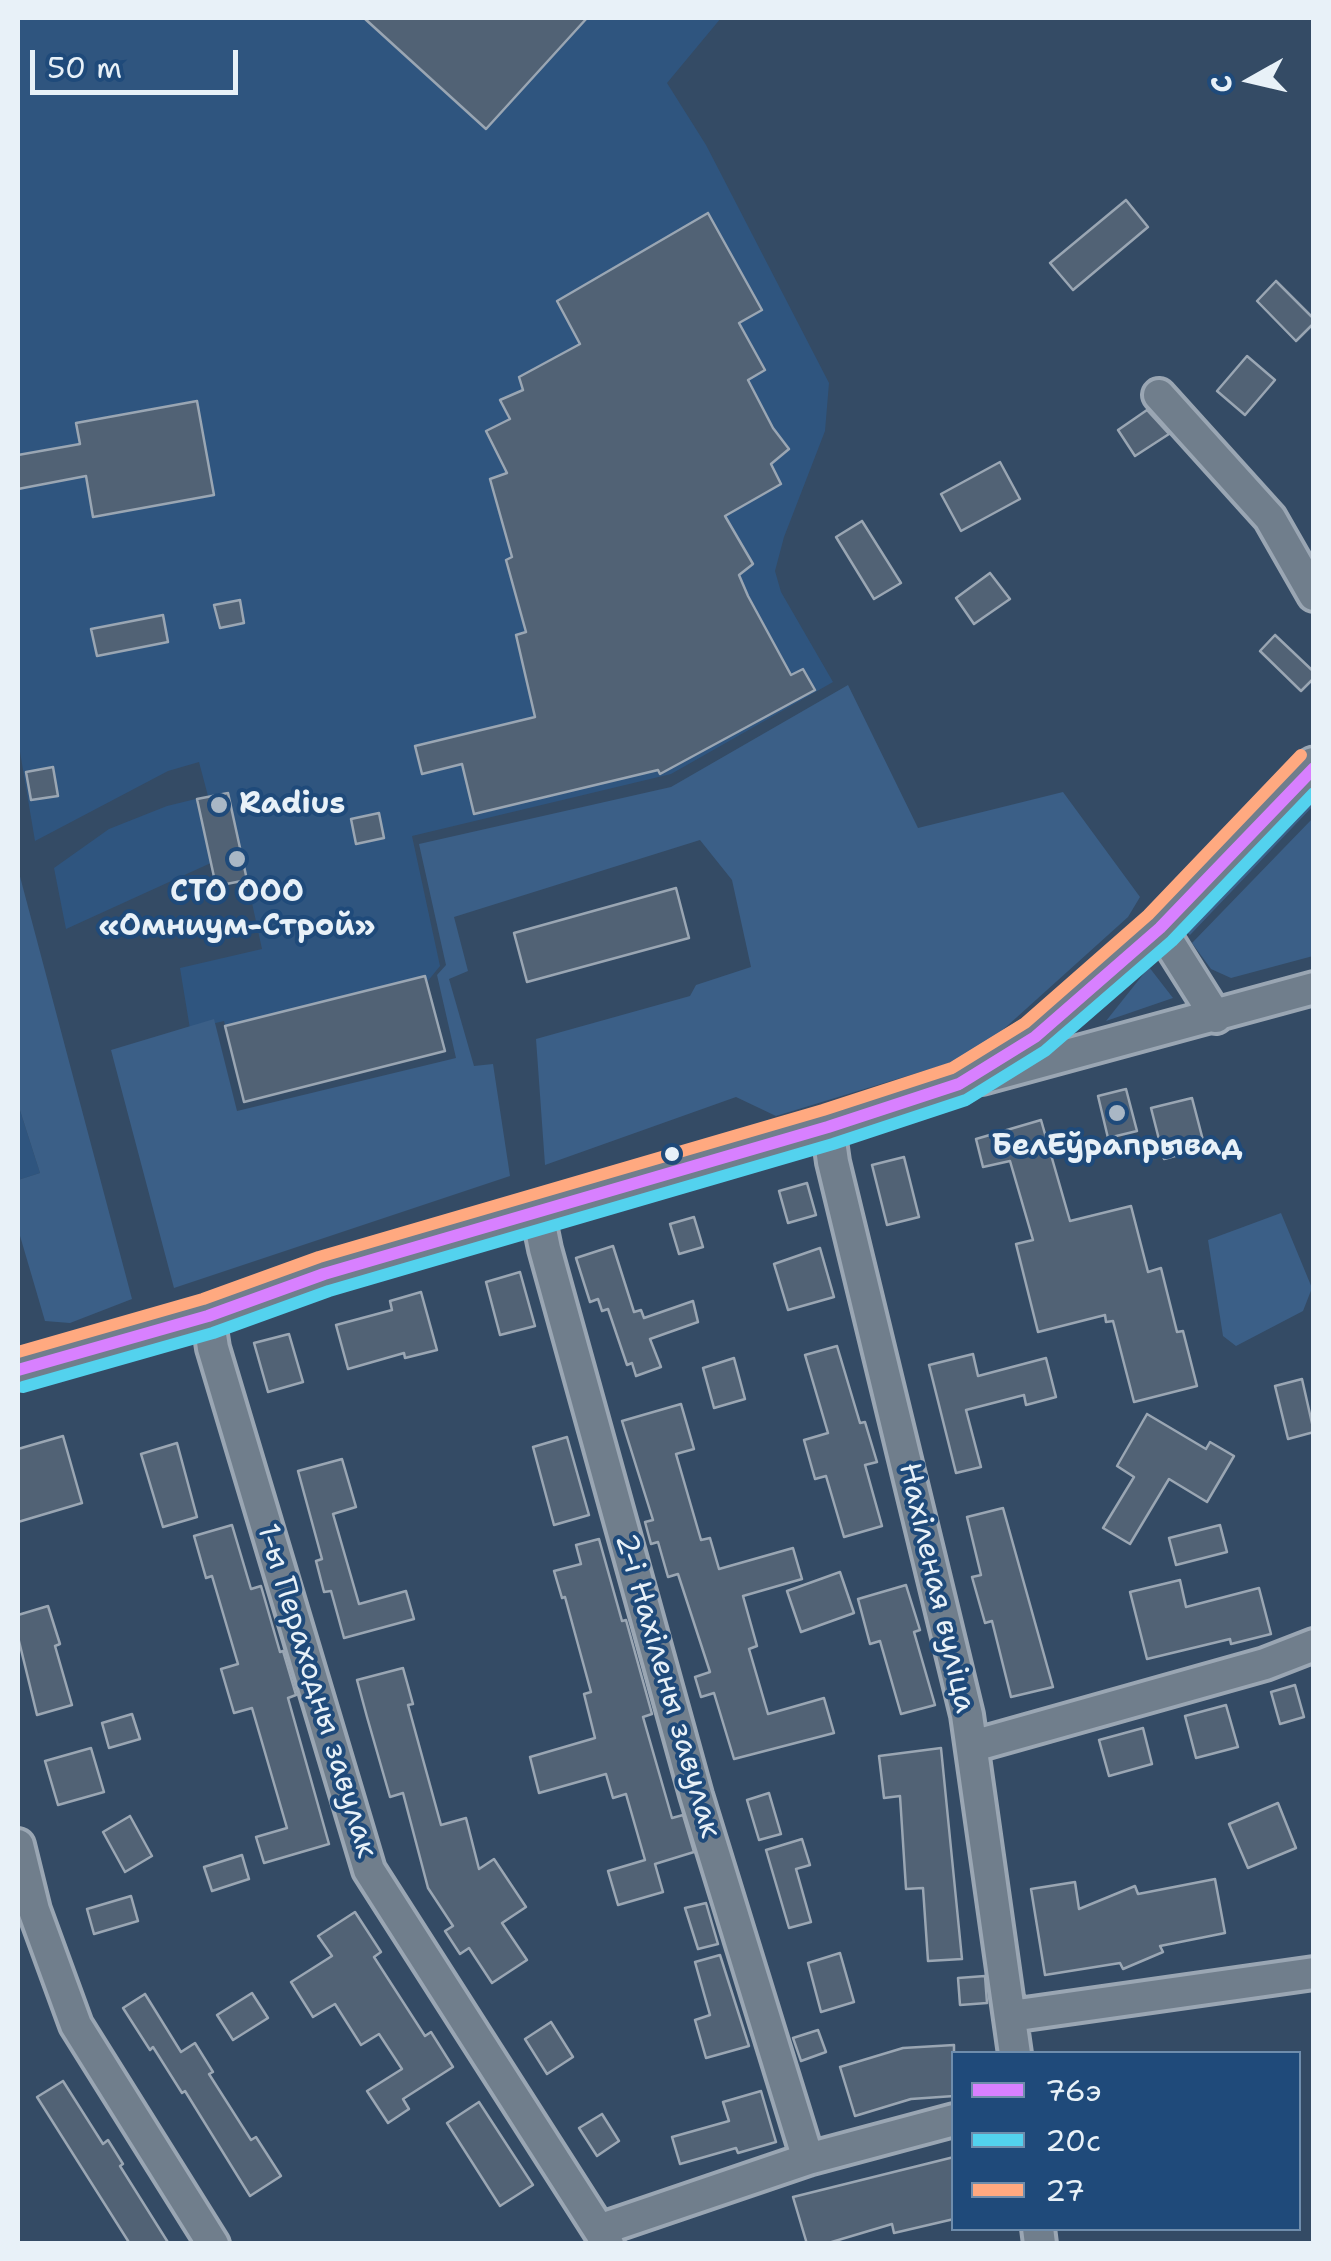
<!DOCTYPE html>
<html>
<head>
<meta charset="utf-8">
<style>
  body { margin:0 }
  #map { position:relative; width:1331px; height:2261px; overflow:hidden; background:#344b65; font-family:"Shantell Sans",sans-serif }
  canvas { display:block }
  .frame { position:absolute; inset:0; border:20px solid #e8f1f8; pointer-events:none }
  .legend { position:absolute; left:951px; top:2051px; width:350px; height:180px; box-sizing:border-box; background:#1f4a7a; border:2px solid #6f8dac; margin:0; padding:12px 18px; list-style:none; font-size:30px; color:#e8f1f8 }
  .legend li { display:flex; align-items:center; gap:20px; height:50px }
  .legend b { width:50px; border:2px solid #6f8dac }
  .north { position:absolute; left:1201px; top:30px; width:100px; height:100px; -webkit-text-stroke:8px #1f4a7a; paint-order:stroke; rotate:262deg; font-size:28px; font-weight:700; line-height:40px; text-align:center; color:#e8f1f8 }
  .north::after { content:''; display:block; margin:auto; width:35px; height:45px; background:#e8f1f8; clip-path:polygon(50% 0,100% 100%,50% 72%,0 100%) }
  .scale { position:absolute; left:30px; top:50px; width:208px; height:45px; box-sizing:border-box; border:5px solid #e8f1f8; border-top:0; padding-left:12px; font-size:30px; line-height:35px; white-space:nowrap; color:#e8f1f8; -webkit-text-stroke:8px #1f4a7a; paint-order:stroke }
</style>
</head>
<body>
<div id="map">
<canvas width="1331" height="2261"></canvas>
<div class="frame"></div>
<ul class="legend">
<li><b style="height:12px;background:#d880ff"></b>76э</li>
<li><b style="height:12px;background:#53d2ee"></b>20с</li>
<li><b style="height:12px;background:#ffa980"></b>27</li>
</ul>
<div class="north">С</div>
<div class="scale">50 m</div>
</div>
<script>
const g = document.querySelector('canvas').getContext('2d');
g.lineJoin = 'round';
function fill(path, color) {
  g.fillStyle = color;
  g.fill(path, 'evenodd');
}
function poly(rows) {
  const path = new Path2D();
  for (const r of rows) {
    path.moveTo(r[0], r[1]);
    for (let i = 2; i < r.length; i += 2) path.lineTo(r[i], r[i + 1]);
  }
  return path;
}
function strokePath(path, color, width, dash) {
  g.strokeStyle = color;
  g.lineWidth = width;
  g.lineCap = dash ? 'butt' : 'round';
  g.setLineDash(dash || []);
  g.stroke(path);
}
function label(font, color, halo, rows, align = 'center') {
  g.font = font + ' "Shantell Sans",sans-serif';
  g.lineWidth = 8;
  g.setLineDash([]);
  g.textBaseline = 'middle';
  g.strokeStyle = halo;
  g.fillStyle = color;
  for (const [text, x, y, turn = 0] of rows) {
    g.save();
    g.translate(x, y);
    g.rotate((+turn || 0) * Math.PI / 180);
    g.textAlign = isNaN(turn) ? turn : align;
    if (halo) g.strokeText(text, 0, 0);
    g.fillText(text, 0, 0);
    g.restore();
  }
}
fill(poly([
  [18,18,721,18,667,83,706,145,829,383,825,431,784,537,775,571,781,592,833,682,671,774,412,836,440,966,427,982,445,1051,244,1102,224,1021,190,1029,180,968,262,949,247,880,216,886,213,862,66,929,54,868,109,829,167,806,208,796,199,762,168,771,35,841,18,740],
  [18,1104,40,1173,18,1180]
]), '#2f557f');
fill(poly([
  [848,685,918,828,1063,792,1140,897,1128,917,996,1036,953,1062,776,1116,736,1097,545,1165,536,1039,690,996,696,985,751,967,732,880,700,840,454,917,468,971,449,979,474,1066,493,1064,510,1176,174,1288,111,1050,214,1019,237,1111,456,1058,437,975,446,965,419,844,671,787],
  [1313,789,1313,806,1190,935,1182,928],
  [1313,818,1313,956,1231,978,1211,969,1192,943],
  [18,869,132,1299,70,1323,45,1321,18,1229,18,1180,40,1173,18,1104],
  [1149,967,1173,998,1106,1021],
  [1281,1213,1312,1288,1303,1311,1236,1346,1223,1336,1208,1240]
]), '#3b5f87');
const building = poly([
  [364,18,587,18,486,129,364,18],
  [1126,200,1148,227,1073,290,1050,263,1126,200],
  [708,213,762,310,739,323,765,370,748,380,773,428,789,449,771,464,781,484,725,516,753,564,739,575,748,596,791,675,803,669,815,690,660,774,658,770,474,814,462,764,422,774,415,746,535,717,516,635,526,632,506,560,512,557,490,479,507,473,486,431,510,419,500,400,523,390,519,377,580,344,557,301,708,213],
  [1276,281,1314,319,1314,323,1296,341,1257,301,1276,281],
  [1247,356,1275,380,1245,415,1217,391,1247,356],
  [197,401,214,495,93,517,86,476,18,489,18,455,80,444,76,423,197,401],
  [1147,410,1169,434,1135,456,1118,430,1147,410],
  [1000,462,1020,499,961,531,941,494,1000,462],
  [862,521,901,583,874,599,836,537,862,521],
  [990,573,1010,599,974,624,956,598,990,573],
  [240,600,244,623,220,628,214,605,240,600],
  [163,615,168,642,97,656,91,629,163,615],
  [1275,635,1314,672,1314,678,1301,691,1260,651,1275,635],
  [53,767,58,796,31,800,26,772,53,767],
  [228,793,247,880,216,886,197,799,228,793],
  [379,813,384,838,356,844,351,819,379,813],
  [676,888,689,938,527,982,514,933,676,888],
  [425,976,445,1051,244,1102,225,1026,425,976],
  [1126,1089,1137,1131,1108,1138,1098,1096,1126,1089],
  [1192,1098,1205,1148,1164,1159,1151,1108,1192,1098],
  [1041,1120,1070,1221,1131,1206,1148,1272,1161,1268,1177,1332,1183,1331,1197,1386,1134,1402,1113,1321,1106,1322,1105,1315,1038,1332,1016,1244,1033,1240,1010,1161,983,1167,976,1139,1041,1120],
  [904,1157,919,1217,887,1225,872,1165,904,1157],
  [807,1183,816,1215,788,1223,779,1191,807,1183],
  [694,1217,703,1247,679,1254,670,1224,694,1217],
  [613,1246,634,1312,641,1310,644,1318,693,1301,698,1322,650,1339,661,1367,636,1376,632,1363,627,1365,608,1309,602,1311,598,1299,590,1302,576,1258,613,1246],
  [820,1248,834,1297,788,1310,774,1264,820,1248],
  [520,1272,535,1326,500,1335,486,1282,520,1272],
  [421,1292,437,1350,405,1358,404,1353,348,1369,336,1325,392,1310,390,1301,421,1292],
  [289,1334,303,1382,268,1392,254,1343,289,1334],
  [837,1346,860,1423,865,1422,877,1462,865,1465,882,1526,844,1537,826,1476,815,1479,804,1440,828,1433,805,1355,837,1346],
  [973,1354,978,1376,1046,1358,1056,1397,1026,1405,1024,1395,966,1410,981,1467,956,1473,929,1365,973,1354],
  [734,1358,745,1399,714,1408,703,1368,734,1358],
  [1302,1379,1314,1432,1288,1439,1275,1386,1302,1379],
  [681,1404,694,1449,676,1454,701,1540,710,1538,719,1569,793,1548,802,1579,743,1596,757,1646,749,1649,768,1714,824,1698,834,1733,734,1759,714,1693,701,1697,695,1677,710,1672,678,1574,668,1577,658,1542,651,1544,645,1522,653,1520,622,1421,681,1404],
  [1147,1414,1206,1449,1210,1442,1234,1456,1207,1502,1169,1479,1130,1544,1103,1528,1134,1477,1117,1466,1147,1414],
  [63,1436,82,1503,18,1522,18,1449,63,1436],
  [567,1437,589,1515,554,1525,533,1447,567,1437],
  [177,1443,197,1517,163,1527,141,1454,177,1443],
  [342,1459,356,1507,333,1514,359,1604,406,1591,414,1619,344,1638,331,1591,324,1592,316,1561,322,1559,298,1471,342,1459],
  [1003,1508,1053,1687,1011,1697,992,1621,985,1623,972,1577,981,1575,967,1517,1003,1508],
  [232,1525,251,1589,261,1586,280,1652,283,1651,296,1695,288,1698,329,1844,264,1863,256,1837,287,1828,252,1708,234,1713,221,1669,238,1664,212,1576,206,1578,194,1536,232,1525],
  [1220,1525,1227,1552,1176,1565,1169,1538,1220,1525],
  [599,1539,622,1621,626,1620,652,1714,643,1717,672,1818,683,1815,694,1852,655,1864,663,1892,618,1905,608,1871,645,1860,626,1794,613,1798,606,1774,539,1793,530,1757,595,1738,584,1694,591,1692,565,1597,562,1598,554,1571,581,1564,576,1545,599,1539],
  [840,1572,854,1613,801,1632,787,1591,840,1572],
  [1180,1580,1186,1607,1259,1588,1271,1634,1231,1644,1230,1639,1147,1659,1130,1592,1180,1580],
  [906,1585,920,1630,914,1632,935,1705,901,1714,880,1641,870,1644,858,1599,906,1585],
  [48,1606,60,1644,55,1646,72,1705,37,1715,18,1637,18,1615,48,1606],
  [403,1668,413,1704,408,1705,441,1825,466,1818,479,1869,494,1859,526,1907,502,1923,527,1960,492,1983,469,1948,460,1954,445,1931,453,1926,428,1888,403,1793,390,1797,367,1717,357,1680,403,1668],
  [1295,1685,1304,1717,1280,1724,1271,1692,1295,1685],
  [1226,1705,1238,1747,1196,1758,1185,1716,1226,1705],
  [132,1714,140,1739,109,1748,102,1723,132,1714],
  [1143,1728,1152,1764,1109,1776,1099,1740,1143,1728],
  [91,1748,104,1792,58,1805,45,1761,91,1748],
  [941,1748,962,1959,928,1961,923,1888,906,1889,900,1796,884,1798,879,1756,941,1748],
  [769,1793,781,1834,759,1840,747,1800,769,1793],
  [1278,1803,1296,1848,1248,1868,1229,1824,1278,1803],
  [130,1816,152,1856,125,1872,103,1832,130,1816],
  [802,1839,810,1865,796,1869,811,1922,789,1928,766,1850,802,1839],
  [242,1855,249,1879,212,1891,204,1867,242,1855],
  [1215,1879,1225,1933,1160,1946,1163,1952,1123,1969,1120,1963,1045,1975,1031,1889,1075,1882,1079,1909,1135,1886,1138,1894,1215,1879],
  [131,1896,138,1921,94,1934,87,1909,131,1896],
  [706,1903,718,1944,698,1949,685,1908,706,1903],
  [355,1912,381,1952,374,1957,425,2036,431,2032,453,2067,403,2099,409,2109,388,2123,367,2091,402,2069,379,2034,361,2045,335,2004,313,2017,291,1982,332,1956,318,1936,355,1912],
  [840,1953,854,2002,821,2012,808,1963,840,1953],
  [720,1955,749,2046,706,2058,695,2020,710,2015,695,1962,720,1955],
  [985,1976,987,2003,960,2005,958,1978,985,1976],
  [252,1993,268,2018,233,2040,217,2015,252,1993],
  [145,1994,181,2052,195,2043,213,2072,209,2074,251,2140,256,2137,281,2176,250,2196,185,2091,182,2093,153,2047,150,2050,123,2008,145,1994],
  [551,2022,573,2057,547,2074,525,2039,551,2022],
  [818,2030,826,2052,801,2061,793,2038,818,2030],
  [954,2045,954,2096,911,2099,855,2116,840,2067,903,2048,954,2045],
  [63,2081,103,2144,108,2140,123,2164,120,2166,169,2244,130,2244,37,2097,63,2081],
  [761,2091,776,2142,738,2153,736,2148,680,2164,672,2137,729,2121,723,2102,761,2091],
  [479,2102,533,2185,500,2206,447,2123,479,2102],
  [602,2114,619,2141,597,2156,579,2128,602,2114],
  [954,2157,954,2219,894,2233,892,2224,825,2244,807,2244,793,2197,954,2157]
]);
fill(building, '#516275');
strokePath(building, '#9aa6b3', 2.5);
const minor = poly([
  [1159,395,1270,518,1314,595],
  [1160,928,1216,1017],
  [982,1078,1314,988],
  [828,1127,833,1162,967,1715,1015,2054],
  [537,1210,545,1249,696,1795,808,2159],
  [208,1316,213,1348,369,1870,608,2244],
  [973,1746,1265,1664,1314,1645],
  [18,1845,34,1910,76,2025,213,2244],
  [1011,2016,1314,1973],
  [1038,2228,1040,2244],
  [599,2230,808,2159,954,2120]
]);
const major = poly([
  [18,1370,208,1316,324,1274,828,1127,959,1084,1035,1037,1160,928,1314,767]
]);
strokePath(minor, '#9aa6b3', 38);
strokePath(major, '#9aa6b3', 45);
strokePath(minor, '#707e8c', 30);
strokePath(major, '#707e8c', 38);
strokePath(poly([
  [18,1370,208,1316,324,1274,828,1127,959,1084,1035,1037,1160,928,1314,768]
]), '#d880ff', 12);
strokePath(poly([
  [23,1387,213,1333,329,1291,833,1144,966,1100,1045,1051,1172,941,1314,793]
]), '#53d2ee', 12);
strokePath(poly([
  [18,1352,203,1299,319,1257,823,1110,952,1068,1025,1023,1148,915,1301,755]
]), '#ffa980', 12);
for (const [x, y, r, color] of [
  [219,805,10,"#a9b7c5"],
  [237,859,10,"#a9b7c5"],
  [1117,1113,10,"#a9b7c5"],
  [672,1154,9,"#e8f1f8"]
]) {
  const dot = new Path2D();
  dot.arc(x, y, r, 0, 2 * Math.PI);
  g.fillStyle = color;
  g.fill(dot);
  strokePath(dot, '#1f4a7a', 4);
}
label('bold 30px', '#e8f1f8', '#1f4a7a', [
  ["Radius",239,805,"left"],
  ["СТО ООО",237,893],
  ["«Омниум-Строй»",237,927],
  ["БелЕўрапрывад",1117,1147]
]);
label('30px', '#e8f1f8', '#1f4a7a', [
  ["Нахіленая вуліца",936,1588,77],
  ["2-і Нахілены завулак",667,1686,74],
  ["1-ы Пераходны завулак",316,1691,73]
]);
</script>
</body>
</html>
